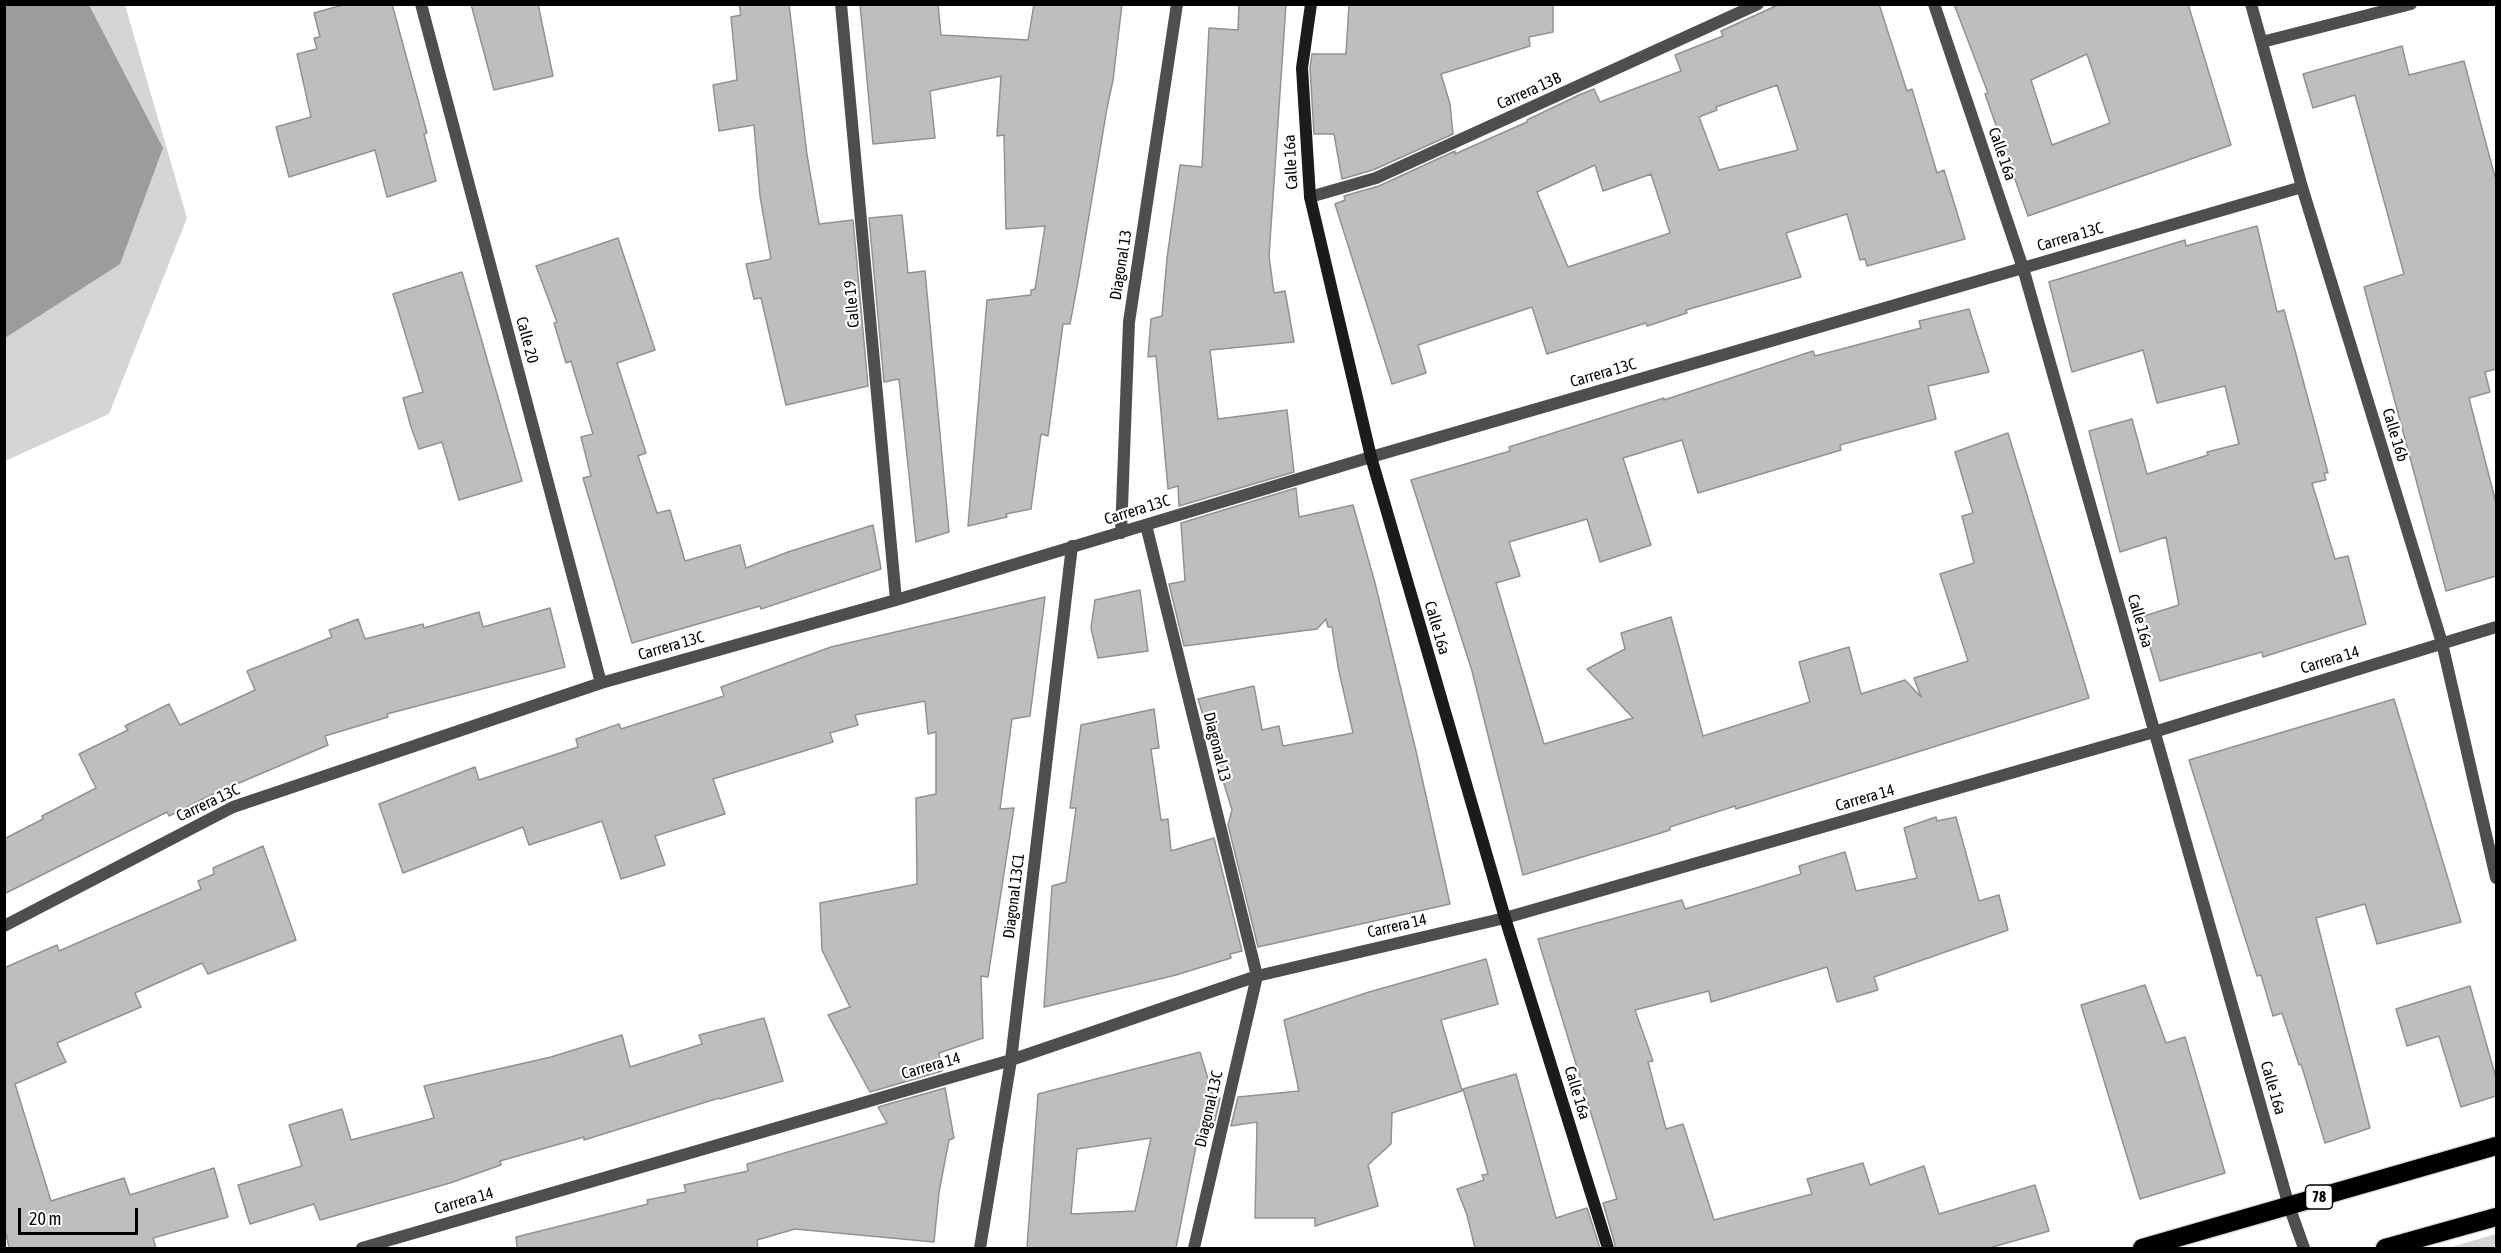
<!DOCTYPE html>
<html>
<head>
<meta charset="utf-8">
<style>
  body { margin:0 }
  #map { position:relative; width:2501px; height:1253px; overflow:hidden; background:#fff; font-family:"Asap Condensed",sans-serif }
  canvas { display:block }
  .frame { position:absolute; inset:0; border:6px solid #000; pointer-events:none }
  .scale { position:absolute; left:18px; top:1208px; width:120px; height:27px; box-sizing:border-box; border:3px solid #000; border-top:0; padding-left:8px; font-size:18px; line-height:21px; white-space:nowrap; color:#000; -webkit-text-stroke:4px #fff; paint-order:stroke }
</style>
</head>
<body>
<div id="map">
<canvas width="2501" height="1253"></canvas>
<div class="frame"></div>
<div class="scale">20 m</div>
</div>
<script>
const g = document.querySelector('canvas').getContext('2d');
g.lineJoin = 'round';
function fill(path, color) {
  g.fillStyle = color;
  g.fill(path, 'evenodd');
}
function poly(rows) {
  const path = new Path2D();
  for (const r of rows) {
    path.moveTo(r[0], r[1]);
    for (let i = 2; i < r.length; i += 2) path.lineTo(r[i], r[i + 1]);
  }
  return path;
}
function strokePath(path, color, width, dash) {
  g.strokeStyle = color;
  g.lineWidth = width;
  g.lineCap = dash ? 'butt' : 'round';
  g.setLineDash(dash || []);
  g.stroke(path);
}
function label(font, color, halo, rows, align = 'center') {
  g.font = font + ' "Asap Condensed",sans-serif';
  g.lineWidth = 4.5;
  g.setLineDash([]);
  g.textBaseline = 'middle';
  g.strokeStyle = halo;
  g.fillStyle = color;
  for (const [text, x, y, turn = 0] of rows) {
    g.save();
    g.translate(x, y);
    g.rotate((+turn || 0) * Math.PI / 180);
    g.textAlign = isNaN(turn) ? turn : align;
    if (halo) g.strokeText(text, 0, 0);
    g.fillText(text, 0, 0);
    g.restore();
  }
}
fill(poly([
  [4,5,125,5,187,218,109,414,5,461],
  [2496,1234,2496,1248,2448,1248]
]), '#d5d5d5');
fill(poly([
  [5,4,89,5,163,148,120,264,5,338]
]), '#9c9c9c');
const building = poly([
  [346,4,392,4,427,133,424,134,436,181,387,197,375,150,289,177,276,127,311,117,297,54,317,49,314,38,320,37,314,13,346,4],
  [471,4,538,4,553,76,494,90,471,4],
  [739,4,789,4,807,155,819,224,853,220,868,386,786,405,761,298,754,299,746,264,771,259,760,196,754,125,719,131,713,85,737,80,731,17,741,15,739,4],
  [860,4,938,4,941,35,1028,40,1034,4,1122,4,1113,80,1107,108,1079,276,1070,324,1063,324,1048,436,1041,434,1031,509,1006,514,1007,517,968,526,987,300,1031,295,1031,290,1035,289,1045,226,1006,229,1004,135,997,136,1001,76,930,91,935,138,873,144,860,4],
  [1239,4,1286,4,1269,256,1274,293,1285,291,1294,342,1210,350,1218,419,1287,410,1294,472,1179,506,1178,486,1168,489,1156,356,1148,357,1151,319,1162,316,1167,258,1180,165,1202,167,1209,28,1238,30,1239,4],
  [1349,4,1553,4,1553,32,1529,37,1530,46,1441,74,1450,104,1453,134,1373,170,1342,179,1334,134,1314,134,1310,68,1312,54,1346,54,1349,4],
  [1780,4,1879,4,1907,91,1912,89,1937,173,1944,170,1965,239,1867,266,1865,259,1860,260,1847,214,1786,233,1801,277,1686,310,1687,313,1647,326,1646,323,1547,354,1532,307,1418,345,1426,373,1392,384,1335,204,1345,200,1344,196,1379,186,1455,151,1455,154,1527,122,1527,120,1579,95,1594,89,1600,102,1681,71,1675,55,1723,36,1721,31,1780,4],
  [1777,85,1798,150,1719,170,1699,117,1717,110,1716,107,1777,85],
  [1595,165,1603,191,1651,174,1670,233,1568,267,1537,192,1595,165],
  [1954,4,2188,4,2231,145,2028,216,1985,94,1988,93,1954,4],
  [2087,54,2110,123,2052,145,2031,80,2087,54],
  [2402,46,2409,75,2464,61,2496,181,2496,369,2485,372,2490,392,2469,398,2496,503,2496,576,2446,591,2364,287,2404,274,2355,95,2313,108,2303,74,2402,46],
  [902,215,908,273,925,271,949,532,916,542,899,379,884,382,869,218,902,215],
  [2257,226,2277,312,2284,310,2328,473,2324,473,2326,480,2312,483,2335,559,2348,556,2366,624,2263,657,2262,652,2160,681,2141,617,2179,605,2166,537,2120,552,2089,431,2132,419,2147,474,2208,455,2207,452,2239,444,2225,386,2157,403,2143,350,2072,372,2049,282,2185,240,2186,246,2257,226],
  [618,238,655,350,617,363,646,453,638,456,657,513,670,510,685,561,740,545,746,568,788,552,873,525,881,569,761,609,760,606,632,643,583,478,591,476,581,437,593,434,571,361,566,363,554,323,557,322,536,266,618,238],
  [462,272,522,481,459,500,442,442,419,449,411,427,403,398,423,392,393,294,462,272],
  [1969,309,1989,372,1928,386,1936,419,1840,445,1841,450,1698,493,1682,440,1623,458,1651,545,1600,562,1587,519,1509,542,1520,576,1496,583,1544,744,1633,718,1587,669,1625,649,1621,633,1671,617,1703,736,1810,702,1799,662,1849,647,1861,694,1905,680,1921,697,1914,678,1968,661,1940,574,1974,563,1962,516,1973,513,1955,452,2008,433,2089,698,1736,809,1735,806,1670,827,1670,830,1648,837,1523,875,1472,671,1411,480,1510,451,1509,447,1664,398,1664,400,1813,351,1815,356,1921,328,1919,321,1969,309],
  [1296,488,1299,517,1353,505,1375,583,1416,751,1450,904,1258,947,1228,825,1232,810,1198,699,1254,686,1262,730,1279,726,1283,746,1353,733,1338,667,1332,627,1328,627,1326,619,1317,629,1184,646,1169,584,1185,581,1181,523,1296,488],
  [1140,590,1148,651,1098,658,1091,628,1095,600,1140,590],
  [1045,597,1030,716,1012,719,1000,809,1014,808,988,977,981,976,983,1038,939,1053,942,1071,870,1092,828,1015,850,1007,822,950,820,903,917,884,916,798,936,794,936,732,928,734,925,701,855,715,858,725,830,733,833,742,713,779,725,814,655,836,665,865,621,879,602,821,529,845,523,827,403,873,379,804,475,767,479,780,578,747,576,739,619,724,621,729,724,696,721,687,831,647,1045,597],
  [550,608,565,667,387,714,388,717,325,736,328,745,211,795,169,816,167,812,4,894,4,839,43,819,42,816,96,788,79,754,128,730,125,726,169,704,180,725,255,690,247,671,332,637,329,630,358,619,365,639,423,624,424,628,479,612,483,627,550,608],
  [2394,699,2461,922,2377,944,2365,904,2316,918,2370,1128,2325,1143,2301,1064,2299,1065,2282,1013,2273,1016,2261,975,2257,976,2189,760,2394,699],
  [1154,709,1159,748,1151,749,1161,820,1168,819,1171,851,1214,838,1242,951,1230,954,1231,958,1176,975,1044,1007,1052,886,1066,882,1076,808,1070,808,1081,725,1154,709],
  [1936,817,1937,821,1956,817,1979,901,1999,895,2008,930,1874,977,1878,990,1837,1002,1827,967,1711,1002,1709,991,1635,1010,1653,1061,1648,1062,1666,1129,1683,1124,1714,1220,1812,1194,1807,1179,1863,1163,1870,1185,1924,1166,1939,1214,2035,1185,2049,1231,1989,1248,1616,1248,1603,1203,1617,1199,1538,939,1682,900,1685,909,1743,892,1801,874,1799,866,1845,852,1856,891,1917,878,1904,828,1936,817],
  [263,846,296,940,208,974,202,963,135,993,141,1007,57,1043,66,1062,15,1084,51,1201,124,1178,130,1195,214,1168,228,1217,153,1238,156,1248,9,1248,4,1223,4,968,57,945,59,951,201,889,198,881,214,874,213,868,263,846],
  [1486,959,1498,1004,1441,1020,1462,1091,1392,1113,1391,1144,1368,1165,1378,1206,1315,1226,1315,1218,1255,1218,1257,1122,1231,1126,1238,1097,1299,1091,1284,1020,1369,992,1486,959],
  [2145,985,2166,1043,2185,1037,2225,1173,2140,1199,2081,1005,2145,985],
  [2470,986,2496,1078,2496,1096,2461,1107,2439,1036,2407,1046,2396,1009,2470,986],
  [764,1018,783,1081,720,1099,719,1098,584,1140,584,1137,500,1161,501,1165,450,1183,320,1220,314,1204,250,1224,238,1185,302,1166,289,1125,342,1109,351,1140,434,1118,424,1086,551,1057,622,1035,630,1067,702,1044,699,1035,764,1018],
  [1200,1052,1214,1099,1220,1098,1213,1129,1199,1131,1176,1248,1027,1248,1038,1094,1200,1052],
  [1151,1138,1135,1211,1071,1214,1077,1149,1151,1138],
  [1516,1074,1556,1218,1587,1208,1600,1248,1475,1248,1467,1215,1457,1189,1484,1180,1482,1175,1488,1174,1463,1089,1516,1074],
  [945,1088,954,1138,949,1140,939,1192,934,1242,795,1229,757,1240,758,1248,517,1248,516,1237,648,1204,647,1200,686,1192,684,1185,748,1171,747,1164,887,1123,878,1107,945,1088]
]);
fill(building, '#bebebe');
strokePath(building, '#929292', 1.5);
const highway = poly([
  [2142,1248,2496,1146],
  [2385,1248,2496,1217]
]);
strokePath(highway, '#dbdbdb', 21);
strokePath(poly([
  [2262,42,2411,4]
]), '#4e4e4e', 12);
strokePath(poly([
  [421,4,601,683],
  [841,4,896,600],
  [1934,4,2023,268,2289,1206,2304,1248],
  [2251,4,2302,187,2442,643,2496,878],
  [1310,197,1376,178,1758,4],
  [1146,525,1257,976,1194,1248],
  [1121,533,1129,322,1177,4],
  [4,926,233,807,601,683,896,600,1371,457,2302,187],
  [362,1248,1011,1060,1257,976,1505,918,2154,732,2496,627],
  [980,1248,1011,1060,1072,546]
]), '#4e4e4e', 12);
strokePath(poly([
  [1311,4,1302,68,1310,197,1371,457,1505,918,1608,1248]
]), '#1b1b1b', 12);
strokePath(highway, '#000', 18);
for (const [x, y, w] of [
  [2319,1197,27]
]) {
  const box = new Path2D();
  box.roundRect(x - w / 2, y - 12, w, 24, 4.5);
  g.fillStyle = '#fff';
  g.fill(box);
  strokePath(box, '#000', 1.5);
}
label('bold 15px', '#000', null, [
  ["78",2319,1197]
]);
label('16px', '#000', '#fff', [
  ["Carrera 13B",1529,91,-24],
  ["Calle 16a",2002,154,71],
  ["Calle 16a",1291,162,-93],
  ["Carrera 13C",2070,237,-16],
  ["Diagonal 13",1121,265,-81],
  ["Calle 19",852,304,-95],
  ["Calle 20",527,340,75],
  ["Carrera 13C",1603,373,-16],
  ["Calle 16b",2395,435,73],
  ["Carrera 13C",1137,510,-17],
  ["Calle 16a",2140,621,74],
  ["Calle 16a",1437,628,74],
  ["Carrera 13C",671,646,-16],
  ["Carrera 14",2330,660,-17],
  ["Diagonal 13",1217,747,76],
  ["Carrera 14",1865,798,-16],
  ["Carrera 13C",208,803,-25],
  ["Diagonal 13C1",1014,896,-83],
  ["Carrera 14",1397,926,-13],
  ["Carrera 14",931,1066,-16],
  ["Calle 16a",2273,1088,74],
  ["Calle 16a",1577,1093,73],
  ["Diagonal 13C",1209,1109,-77],
  ["Carrera 14",464,1201,-16]
]);
</script>
</body>
</html>
